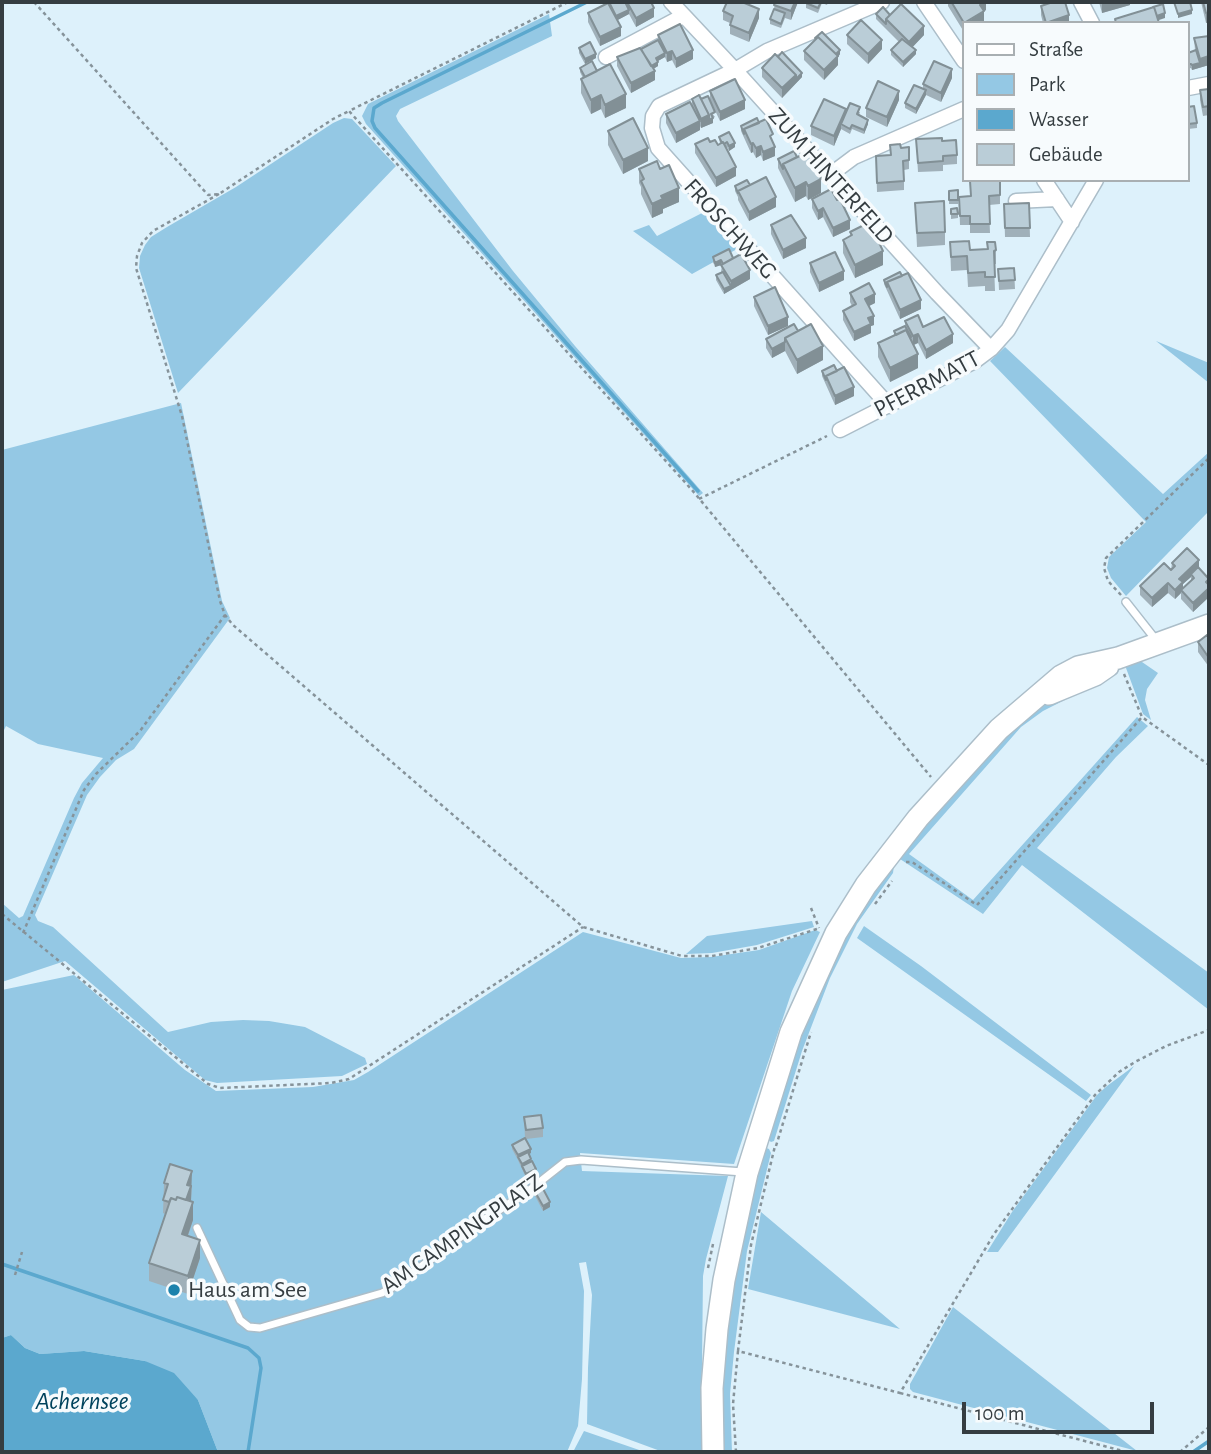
<!DOCTYPE html>
<html>
<head>
<meta charset="utf-8">
<style>
  body { margin:0 }
  #map { position:relative; width:1211px; height:1454px; overflow:hidden; background:#ddf1fb; font-family:"Alegreya Sans",sans-serif }
  canvas { display:block }
  .frame { position:absolute; inset:0; border:4px solid #353d41; pointer-events:none }
  .legend { position:absolute; left:962px; top:21px; width:228px; height:161px; box-sizing:border-box; background:#f7fbfd; border:2px solid #a9afb2; margin:0; padding:9px 12px; list-style:none; font-size:21px; color:#353d41 }
  .legend li { display:flex; align-items:center; gap:14px; height:35px }
  .legend b { width:35px; border:2px solid #a9afb2 }
  .scale { position:absolute; left:962px; top:1402px; width:192px; height:32px; box-sizing:border-box; border:4px solid #353d41; border-top:0; padding-left:9px; font-size:21px; line-height:24px; white-space:nowrap; color:#353d41; -webkit-text-stroke:5px #f7fbfd; paint-order:stroke }
</style>
</head>
<body>
<div id="map">
<canvas width="1211" height="1454"></canvas>
<div class="frame"></div>
<ul class="legend">
<li><b style="height:9px;background:#fff"></b>Straße</li>
<li><b style="height:19px;background:#94c8e4"></b>Park</li>
<li><b style="height:19px;background:#5ba8ce"></b>Wasser</li>
<li><b style="height:19px;background:#bacdd7"></b>Gebäude</li>
</ul>
<div class="scale">100 m</div>
</div>
<script>
const g = document.querySelector('canvas').getContext('2d');
g.lineJoin = 'round';
function fill(path, color) {
  g.fillStyle = color;
  g.fill(path, 'evenodd');
}
function poly(rows) {
  const path = new Path2D();
  for (const r of rows) {
    path.moveTo(r[0], r[1]);
    for (let i = 2; i < r.length; i += 2) path.lineTo(r[i], r[i + 1]);
  }
  return path;
}
function strokePath(path, color, width, dash) {
  g.strokeStyle = color;
  g.lineWidth = width;
  g.lineCap = dash ? 'butt' : 'round';
  g.setLineDash(dash || []);
  g.stroke(path);
}
function label(font, color, halo, rows, align = 'center') {
  g.font = font + ' "Alegreya Sans",sans-serif';
  g.lineWidth = 7;
  g.setLineDash([]);
  g.textBaseline = 'middle';
  g.strokeStyle = halo;
  g.fillStyle = color;
  for (const [text, x, y, turn = 0] of rows) {
    g.save();
    g.translate(x, y);
    g.rotate((+turn || 0) * Math.PI / 180);
    g.textAlign = isNaN(turn) ? turn : align;
    if (halo) g.strokeText(text, 0, 0);
    g.fillText(text, 0, 0);
    g.restore();
  }
}
fill(poly([
  [549,14,552,36,400,109,396,116,398,121,513,271,575,346,703,493,699,496,366,124,362,116,368,104],
  [344,118,352,119,396,166,178,393,139,268,140,256,145,245,151,237,167,227,236,187,333,123],
  [704,212,737,249,692,274,633,231,649,225,657,236],
  [1156,341,1209,363,1209,383],
  [1005,347,1163,494,1209,452,1209,511,1126,596,1111,578,1107,568,1109,557,1146,522,990,361],
  [181,403,222,601,230,618,134,749,116,760,100,777,87,795,35,915,38,921,53,927,168,1032,211,1022,243,1020,269,1021,305,1027,365,1058,367,1064,342,1076,217,1083,205,1080,65,961,2,982,2,903,19,918,23,916,74,798,82,783,103,758,38,744,6,726,2,734,2,450],
  [1140,658,1142,662,1158,673,1147,689,1145,700,1151,720,1143,714,1126,668,1126,664],
  [1115,669,1118,673,1043,711,1021,727,909,854,973,900,1137,717,1148,726,1116,757,1037,848,1209,973,1209,1010,1022,865,983,914,897,857,991,746,1041,705],
  [894,865,893,873,857,924,830,978,802,1051,774,1141,771,1142,766,1138,795,1042,842,933],
  [812,921,814,927,757,945,712,953,686,954,707,936],
  [864,926,921,966,1091,1095,1086,1101,857,938],
  [815,930,820,932,792,991,734,1164,580,1153,582,1171,728,1176,706,1259,703,1276,701,1452,663,1452,587,1424,588,1368,592,1295,586,1262,579,1263,584,1291,582,1379,578,1426,567,1452,218,1452,198,1400,145,1361,84,1351,40,1354,25,1348,11,1335,2,1338,2,990,74,975,185,1070,216,1091,313,1087,354,1080,368,1072,583,932,681,958,711,957,759,950],
  [1134,1066,998,1252,987,1252,1012,1212,1097,1095,1107,1086],
  [764,1147,769,1149,771,1153,747,1251,734,1352,730,1394,732,1452,720,1452,721,1358,741,1229],
  [761,1212,900,1329,748,1289],
  [953,1307,1137,1451,913,1392,910,1389,910,1384],
  [584,1431,645,1452,573,1452]
]), '#94c8e4');
fill(poly([
  [11,1335,25,1348,40,1354,84,1351,145,1361,174,1373,198,1400,218,1452,2,1452,2,1338]
]), '#5ba8ce');
strokePath(poly([
  [587,2,382,103,374,108,372,121,375,128,698,491],
  [2,1264,248,1348,259,1358,261,1368,248,1452],
  [1193,1452,1209,1441]
]), '#5ba8ce', 3.5);
const lane = poly([
  [1126,602,1156,640],
  [197,1228,240,1320,249,1327,260,1328,382,1293,395,1286,482,1221,527,1192,565,1162,581,1160,743,1172]
]);
const street = poly([
  [671,2,735,70,937,293,991,349],
  [882,2,767,51,735,70,659,106,653,116,652,128,658,148,889,406],
  [924,2,964,61],
  [1081,2,1092,23],
  [606,57,683,16],
  [1188,88,1209,84],
  [830,175,854,157,964,109],
  [1044,180,1072,222],
  [1016,201,1057,199],
  [840,430,975,361,991,349,1008,330,1096,180]
]);
const secondary = poly([
  [1049,694,1095,675,1108,666],
  [713,1452,712,1388,717,1329,724,1280,747,1173,791,1032,836,933,866,885,918,818,999,729,1061,676,1078,667,1118,658,1209,625]
]);
strokePath(lane, '#acbec9', 10);
strokePath(street, '#acbec9', 17);
strokePath(secondary, '#acbec9', 24);
strokePath(poly([
  [34,2,208,195,219,194,333,119,349,111],
  [568,2,349,111,692,490,931,777],
  [219,194,153,231,142,243,137,256,136,268,182,416,220,601,225,615,233,625,583,927,682,956,712,956,758,948,820,928],
  [699,499,827,436],
  [1121,595,1108,581,1104,568,1106,558,1209,458],
  [1124,674,1142,717,1209,765],
  [906,862,912,862,977,905,1142,717],
  [875,904,892,881],
  [811,908,819,928],
  [2,914,208,1084,220,1088,331,1083,349,1079,583,927],
  [23,933,84,790,96,774,140,731,225,615],
  [776,1146,811,1032],
  [708,1268,713,1244],
  [15,1275,22,1252],
  [738,1351,751,1245,775,1146],
  [900,1393,1127,1452],
  [736,1452,733,1404,738,1351,900,1393,994,1234,1095,1095,1119,1072,1135,1062,1166,1046,1209,1030],
  [1180,1452,1209,1427]
]), '#86939a', 2.5, [3.5, 3.5]);
strokePath(lane, '#fff', 7);
strokePath(street, '#fff', 14);
strokePath(secondary, '#fff', 21);
fill(poly([
  [607,2,651,2,654,17,636,27,629,14,617,20,621,36,600,46,588,22,588,13,607,3],
  [775,2,798,2,791,20,785,18,781,28,770,24,770,19,774,9],
  [806,2,828,2,827,5,822,3,818,13,806,8],
  [948,2,986,2,986,10,984,11,984,21,964,23,964,32,948,6],
  [1049,2,1065,2,1069,23,1043,23,1041,15,1041,6,1049,4],
  [1099,2,1130,2,1130,5,1102,13],
  [1201,2,1209,2,1209,22,1206,23],
  [723,11,759,18,749,42,730,34,730,23,723,20],
  [876,14,890,15,924,35,912,47,916,54,903,67,891,55,891,50,899,42,876,19],
  [658,35,693,59,676,68,672,60,667,62,665,57,658,61,658,66,653,69,655,80,631,93,617,66,617,57,641,49,658,40],
  [847,35,882,49,868,64,847,44],
  [815,38,840,54,838,57,838,65,824,80,804,60,804,51,815,40],
  [1194,38,1209,65,1192,70,1191,68,1188,69,1188,53,1195,50],
  [579,48,596,58,585,64,579,53],
  [580,68,597,71,626,108,605,118,601,109,591,114,581,93,581,79,583,78,580,72],
  [762,68,802,77,782,98,762,77],
  [952,78,941,102,926,95,916,114,905,108,905,103,923,89,923,84],
  [1209,89,1209,115,1203,116,1200,100,1200,90],
  [710,91,745,109,720,121,710,100],
  [692,99,701,99,715,117,713,118,713,123,701,128,700,126,700,130,676,143,666,123,666,114,692,105],
  [899,100,887,127,866,117,866,108],
  [1188,107,1197,123,1197,128,1188,129],
  [846,112,860,112,859,115,868,124,864,134,852,129,850,134,841,129,834,146,811,135,811,126],
  [759,123,773,142,775,156,763,161,761,155,756,158,753,152,751,153,741,131,741,126],
  [608,131,648,161,623,174,608,145],
  [719,137,735,147,729,151,727,147,726,147,736,176,716,187,695,153,695,144,718,145,720,144],
  [916,139,942,141,957,155,957,164,943,165,943,171,918,172],
  [890,145,901,148,909,160,909,169,904,170,904,190,877,192,876,156,890,155],
  [797,157,821,193,808,200,806,196,795,202,778,168,778,159],
  [639,169,660,169,679,202,663,209,663,213,652,218,641,194,641,187,639,183],
  [1000,180,1000,204,989,205,990,233,970,233,970,225,960,225,959,197,971,196],
  [735,186,776,207,749,221,738,200,738,197,735,191],
  [958,190,958,204,949,204,949,191],
  [812,199,850,229,833,237,823,217,818,220,812,208],
  [915,203,945,232,945,245,917,247],
  [1029,203,1030,237,1005,237,1004,204],
  [951,209,958,214,958,218,951,219],
  [771,225,806,248,783,259,771,234],
  [850,232,883,265,855,278,843,253,843,240,850,236],
  [950,242,970,250,996,250,996,264,994,264,995,291,985,291,985,286,968,287,967,270,951,271],
  [713,257,733,258,750,279,724,294,716,280,716,275,721,272,722,265,715,267,713,262],
  [810,263,844,280,819,292,810,272],
  [1014,268,1015,289,999,290,998,269],
  [902,276,921,309,900,319,884,284,884,280],
  [850,293,875,303,869,306,874,325,871,326,871,333,854,341,843,320,843,311,852,306,850,302],
  [754,297,788,326,768,335,754,306],
  [905,321,923,327,953,343,926,359,918,343,914,345,918,368,890,382,878,357,878,343,894,336,894,331,905,326],
  [798,331,823,360,797,374,785,351,772,358,766,348,766,339],
  [822,371,837,371,854,396,835,405,822,376],
  [1172,563,1199,568,1209,579,1209,597,1193,612,1181,599,1181,593,1175,599,1168,593,1152,607,1140,595,1140,586,1171,570],
  [1191,577,1191,581,1183,589,1183,584],
  [1209,629,1209,667,1198,652,1198,642,1207,635,1207,631],
  [524,1117,543,1128,543,1137,526,1139,531,1153,529,1154,536,1173,526,1178,518,1160,512,1149,512,1145,525,1138],
  [164,1183,192,1185,191,1201,193,1220,188,1236,200,1258,188,1294,149,1281,149,1263,165,1214,163,1213],
  [534,1190,550,1207,543,1211,534,1194]
]), '#a0b0b9');
fill(poly([
  [795,2,798,2,791,20,791,11],
  [984,2,986,2,986,10,980,14,980,5],
  [1109,2,1130,2,1130,5,1102,13,1102,4],
  [654,8,654,17,636,27,636,18],
  [759,9,759,18,749,42,749,33],
  [629,10,629,14,616,21,616,16],
  [1192,10,1192,14,1178,18,1178,14],
  [984,11,984,21,980,23,966,23],
  [1165,13,1165,18,1156,21,1156,16],
  [1206,13,1209,13,1209,22,1206,23],
  [1069,15,1069,23,1046,23],
  [924,26,924,35,909,51,909,42],
  [621,27,621,36,600,46,600,37],
  [882,40,882,49,868,64,868,54],
  [693,50,693,59,676,68,676,59],
  [840,50,840,54,838,57,838,65,824,80,824,70,834,56],
  [916,50,916,54,903,67,903,62],
  [672,51,672,60,667,62,667,53],
  [665,53,665,57,656,62,656,58],
  [596,54,596,58,585,64,585,59],
  [1209,56,1209,65,1192,70,1192,65,1200,63,1200,59],
  [658,62,658,66,650,71,650,66],
  [952,69,952,78,941,102,941,93],
  [655,71,655,80,631,93,631,83],
  [802,73,802,77,782,98,782,88,796,75],
  [926,90,926,95,916,114,916,109],
  [899,91,899,100,887,127,887,117],
  [626,94,626,108,605,118,605,105],
  [601,95,601,109,591,114,591,100],
  [745,100,745,109,720,121,720,112],
  [846,109,846,118,841,124,841,129,834,146,834,136],
  [709,115,713,118,713,123,701,128,701,119],
  [868,120,868,124,864,134,864,130],
  [700,121,700,130,676,143,676,133],
  [735,143,735,147,729,151,729,146],
  [753,143,753,152,751,153,751,144],
  [761,146,761,155,756,158,756,148],
  [775,147,775,156,763,161,763,152],
  [648,148,648,161,623,174,623,160],
  [736,167,736,176,716,187,716,178],
  [821,179,821,193,808,200,808,186],
  [806,182,806,196,795,202,795,188],
  [679,188,679,202,663,209,663,213,652,218,652,204,661,196],
  [776,197,776,207,749,221,749,212],
  [823,208,823,217,818,220,818,211],
  [850,220,850,229,833,237,833,228],
  [806,238,806,248,783,259,783,250],
  [883,251,883,265,855,278,855,265],
  [721,260,721,265,715,267,715,263],
  [750,270,750,279,724,294,724,289,731,286,731,281],
  [844,271,844,280,819,292,819,283],
  [875,294,875,303,865,308,865,299],
  [921,300,921,309,900,319,900,310],
  [874,316,874,325,871,326,871,333,854,341,854,332,868,318],
  [788,317,788,326,768,335,768,326],
  [918,334,918,343,913,345,913,336],
  [953,334,953,343,926,359,926,350],
  [785,342,785,351,772,358,772,349],
  [823,346,823,360,797,374,797,360],
  [918,354,918,368,890,382,890,368],
  [854,387,854,396,835,405,835,396],
  [1199,560,1199,569,1191,574,1191,577,1183,584,1183,592,1181,590,1181,593,1175,599,1175,590,1179,579],
  [1209,579,1209,597,1193,612,1193,603],
  [1168,583,1168,593,1152,607,1152,598],
  [531,1149,531,1153,519,1159,518,1157,518,1160,518,1155],
  [536,1169,536,1173,526,1178,526,1174],
  [192,1171,191,1200,185,1218,187,1185],
  [193,1202,193,1220,182,1252,182,1234],
  [550,1202,550,1207,543,1211,543,1206],
  [200,1240,200,1258,188,1294,188,1276]
]), '#829096');
const building = poly([
  [609,2,625,2,629,10,616,16,609,2],
  [627,2,651,2,654,8,636,18,627,2],
  [727,2,742,2,759,9,749,33,730,25,733,16,723,11,727,2],
  [775,2,795,2,791,11,774,5,775,2],
  [806,2,821,2,818,8,806,3,806,2],
  [953,2,984,2,980,5,984,11,964,23,952,3,953,2],
  [1050,2,1065,2,1069,15,1046,23,1041,6,1050,3,1050,2],
  [1174,2,1190,2,1192,10,1178,14,1174,2],
  [1203,2,1209,2,1209,13,1206,13,1203,2],
  [608,3,621,27,600,37,588,13,608,3],
  [901,4,924,26,909,42,886,19,901,4],
  [1163,4,1165,13,1157,16,1154,7,1153,7,1163,4],
  [883,7,890,15,886,19,886,24,876,14,883,7],
  [1154,7,1159,23,1116,23,1115,19,1154,7],
  [774,9,785,13,781,24,770,19,774,9],
  [861,20,882,40,868,54,847,35,861,20],
  [680,24,693,50,676,59,672,51,667,53,658,35,680,24],
  [822,32,840,50,836,54,818,37,816,39,815,38,822,32],
  [1209,36,1209,56,1200,59,1194,38,1209,36],
  [818,37,838,56,824,70,804,51,818,37],
  [902,39,916,50,903,62,891,50,902,39],
  [658,40,665,53,656,58,658,62,651,66,641,49,658,40],
  [590,42,596,54,585,59,579,48,590,42],
  [640,48,655,71,631,83,617,57,640,48],
  [1196,50,1200,63,1192,65,1191,64,1188,64,1188,53,1196,50],
  [782,52,802,73,796,79,796,75,778,57,782,52],
  [775,54,796,75,782,88,762,68,775,54],
  [592,61,597,71,585,77,580,68,592,61],
  [934,61,952,69,941,93,923,84,934,61],
  [610,64,626,94,605,105,601,95,591,100,581,79,610,64],
  [735,79,745,100,720,112,710,91,735,79],
  [878,81,899,91,887,117,866,108,878,81],
  [914,85,926,90,916,109,905,103,914,85],
  [1209,89,1209,106,1203,107,1200,90,1209,89],
  [699,95,709,115,701,119,692,99,699,95],
  [708,96,715,112,711,114,713,118,709,120,709,115,701,99,708,96],
  [824,99,846,109,834,136,811,126,824,99],
  [690,102,700,121,676,133,666,114,690,102],
  [850,103,860,107,857,114,868,120,864,130,852,125,850,129,841,124,850,103],
  [1194,106,1197,123,1188,124,1188,107,1194,106],
  [633,118,648,148,623,160,608,131,633,118],
  [757,118,759,123,744,129,744,134,741,126,757,118],
  [766,119,773,134,770,136,775,147,763,152,761,146,756,148,753,143,751,144,744,129,766,119],
  [729,132,735,143,729,146,727,142,724,144,723,142,722,143,719,137,729,132],
  [708,138,710,142,715,140,718,145,723,142,736,167,716,178,695,144,708,138],
  [942,138,942,141,956,140,957,155,943,156,943,161,918,163,916,139,942,138],
  [900,144,901,148,909,147,909,160,903,161,904,181,877,183,876,156,891,155,890,145,900,144],
  [794,151,797,157,783,164,783,169,778,159,794,151],
  [808,152,821,179,808,186,806,182,795,188,783,164,808,152],
  [657,161,660,169,669,165,679,188,661,196,663,199,652,204,641,181,644,179,639,169,657,161],
  [766,177,776,197,749,212,738,191,766,177],
  [747,180,750,185,738,191,738,193,735,186,747,180],
  [1000,180,1000,195,989,196,990,224,970,224,970,216,960,216,959,197,971,196,970,181,1000,180],
  [831,189,837,200,840,199,850,220,833,228,823,208,818,211,812,199,831,189],
  [958,190,958,200,949,200,949,191,958,190],
  [944,201,945,232,917,233,915,203,944,201],
  [1029,203,1030,228,1005,228,1004,204,1029,203],
  [957,208,958,214,951,214,951,209,957,208],
  [791,215,806,238,783,250,771,225,791,215],
  [866,224,871,233,874,232,883,251,855,265,843,240,852,235,850,232,866,224],
  [969,241,970,250,988,249,987,242,995,242,996,250,994,251,995,277,985,277,985,272,968,273,967,256,951,257,950,242,969,241],
  [729,249,733,258,723,264,721,260,715,263,713,257,729,249],
  [835,252,844,271,819,283,810,263,835,252],
  [741,254,750,270,731,281,721,265,741,254],
  [1014,268,1015,280,999,281,998,269,1014,268],
  [723,272,731,286,724,289,716,275,723,272],
  [900,272,902,276,887,282,887,287,884,280,900,272],
  [908,273,921,300,900,310,887,282,908,273],
  [869,283,875,294,865,299,874,316,868,318,871,324,854,332,843,311,856,304,850,293,869,283],
  [775,287,788,317,768,326,754,297,775,287],
  [918,315,923,327,944,317,953,334,926,350,918,334,913,336,905,321,918,315],
  [794,324,798,331,785,338,785,342,772,349,766,339,794,324],
  [811,324,823,346,797,360,785,338,811,324],
  [905,326,911,337,906,330,896,335,894,331,905,326],
  [906,330,918,354,890,368,878,343,906,330],
  [834,365,837,371,826,376,826,380,822,371,834,365],
  [844,367,854,387,835,396,826,376,844,367],
  [1187,548,1199,560,1179,579,1183,582,1175,590,1168,583,1152,598,1140,586,1164,563,1171,570,1175,566,1172,563,1187,548],
  [1198,567,1209,579,1206,582,1209,585,1209,588,1193,603,1181,590,1194,578,1191,574,1198,567],
  [1207,635,1209,638,1209,658,1198,642,1207,635],
  [541,1115,543,1128,526,1130,524,1117,541,1115],
  [525,1138,531,1149,518,1155,512,1145,525,1138],
  [528,1152,531,1159,522,1164,518,1157,528,1152],
  [532,1161,536,1169,526,1174,522,1166,532,1161],
  [170,1164,192,1171,187,1185,191,1186,186,1200,177,1197,176,1200,171,1198,169,1202,163,1200,168,1184,164,1183,170,1164],
  [541,1185,550,1202,543,1206,534,1190,541,1185],
  [177,1197,193,1202,182,1234,200,1240,188,1276,149,1263,171,1198,176,1200,177,1197]
]);
fill(building, '#bacdd7');
strokePath(building, '#829096', 2);
for (const [x, y, r, color] of [
  [174,1290,7,"#1d82ac"]
]) {
  const dot = new Path2D();
  dot.arc(x, y, r, 0, 2 * Math.PI);
  g.fillStyle = color;
  g.fill(dot);
  strokePath(dot, '#f7fbfd', 2.5);
}
label('24px', '#353d41', '#f7fbfd', [
  ["ZUM HINTERFELD",831,176,48],
  ["FROSCHWEG",730,229,48],
  ["PFERRMATT",927,384,-28],
  ["AM CAMPINGPLATZ",462,1234,-35]
]);
label('24px', '#353d41', '#f7fbfd', [
  ["Haus am See",188,1290]
], 'left');
label('italic 26px', '#00435d', '#f7fbfd', [
  ["Achernsee",82,1401]
]);
</script>
</body>
</html>
